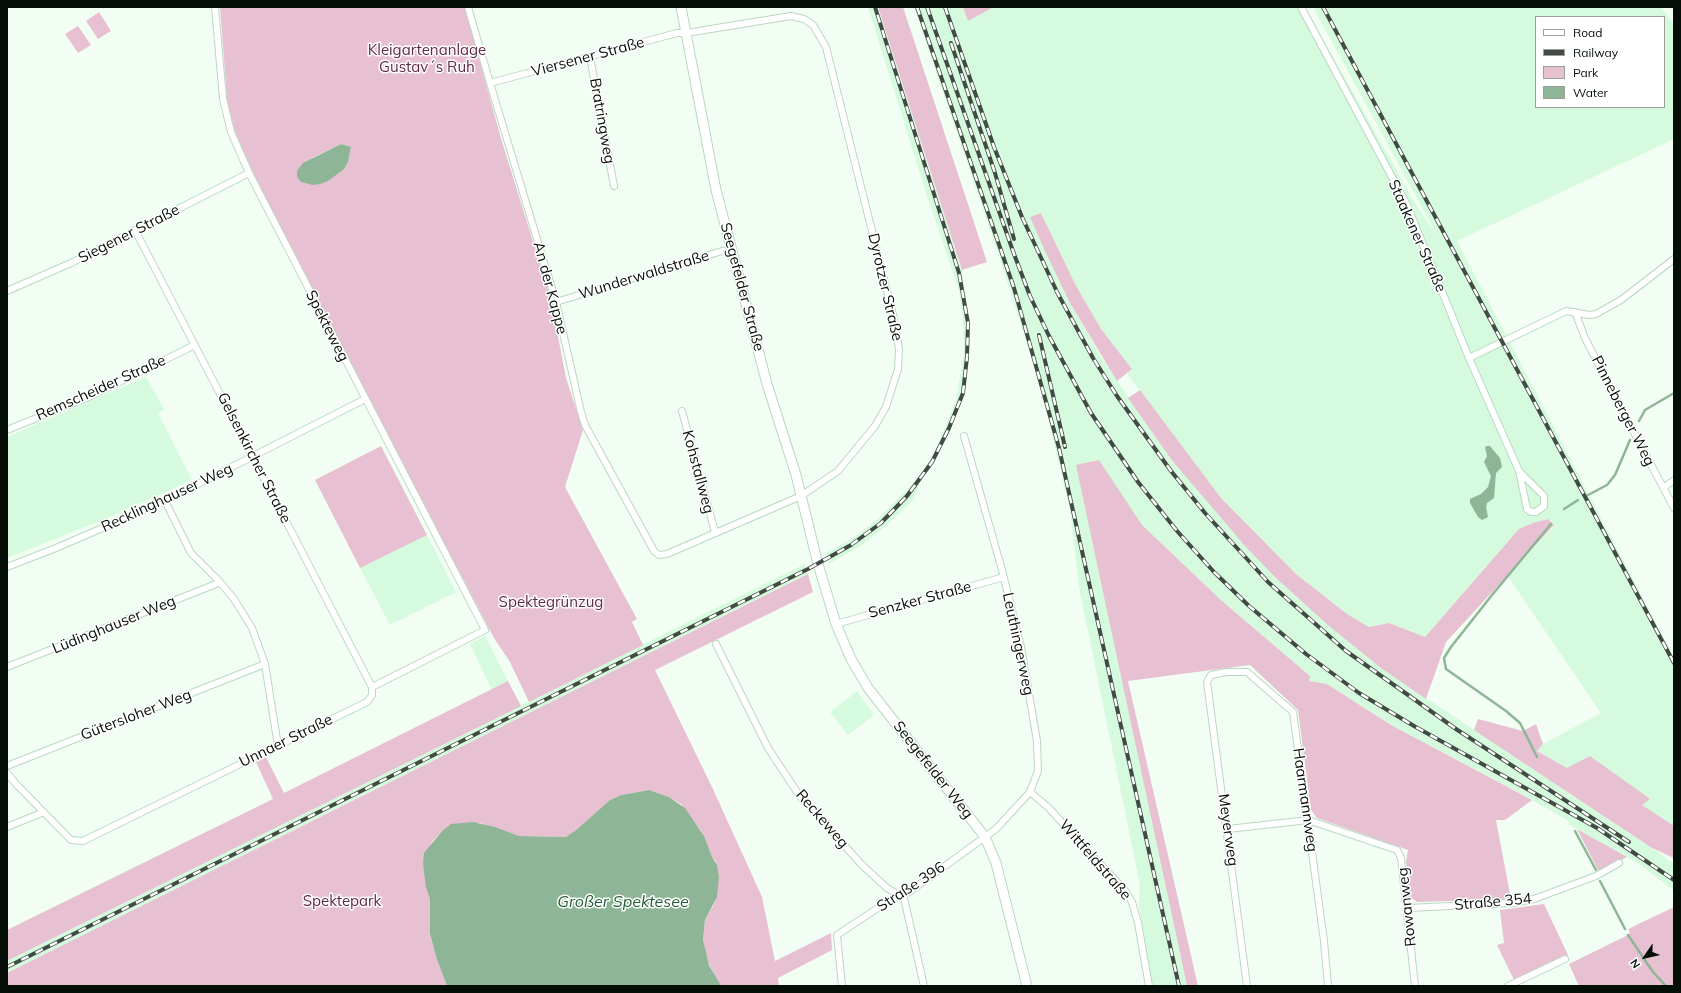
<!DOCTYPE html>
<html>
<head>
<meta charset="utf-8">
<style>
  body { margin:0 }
  #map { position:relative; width:1681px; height:993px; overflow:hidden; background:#f2fef4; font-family:Mulish,sans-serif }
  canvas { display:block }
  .frame { position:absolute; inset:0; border:8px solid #050e07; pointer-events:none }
  .legend { position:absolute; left:1535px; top:16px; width:130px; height:92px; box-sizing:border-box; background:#fff; border:1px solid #9b9f9c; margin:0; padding:5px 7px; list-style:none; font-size:12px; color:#050e07 }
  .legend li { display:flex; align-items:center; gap:8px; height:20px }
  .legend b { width:20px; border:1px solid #9b9f9c }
  .north { position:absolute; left:1625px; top:937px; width:40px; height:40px; -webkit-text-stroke:3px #fff; paint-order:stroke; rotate:236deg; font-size:11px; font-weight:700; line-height:16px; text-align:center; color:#050e07 }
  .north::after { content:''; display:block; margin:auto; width:14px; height:18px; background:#050e07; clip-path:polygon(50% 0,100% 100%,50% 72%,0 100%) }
</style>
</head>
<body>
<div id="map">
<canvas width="1681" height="993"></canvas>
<div class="frame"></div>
<ul class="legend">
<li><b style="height:5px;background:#fff"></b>Road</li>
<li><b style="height:5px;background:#414b43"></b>Railway</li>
<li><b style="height:11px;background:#e7c1d1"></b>Park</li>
<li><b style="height:11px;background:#8fb597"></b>Water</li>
</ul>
<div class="north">N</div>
</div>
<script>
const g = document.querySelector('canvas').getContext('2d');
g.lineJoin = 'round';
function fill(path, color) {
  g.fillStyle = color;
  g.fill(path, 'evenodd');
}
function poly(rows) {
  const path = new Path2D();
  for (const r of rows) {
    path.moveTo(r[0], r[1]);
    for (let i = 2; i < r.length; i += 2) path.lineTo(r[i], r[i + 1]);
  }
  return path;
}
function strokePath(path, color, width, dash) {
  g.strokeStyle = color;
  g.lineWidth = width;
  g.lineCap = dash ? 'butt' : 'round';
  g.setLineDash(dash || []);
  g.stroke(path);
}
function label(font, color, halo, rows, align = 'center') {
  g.font = font + ' Mulish,sans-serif';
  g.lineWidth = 3;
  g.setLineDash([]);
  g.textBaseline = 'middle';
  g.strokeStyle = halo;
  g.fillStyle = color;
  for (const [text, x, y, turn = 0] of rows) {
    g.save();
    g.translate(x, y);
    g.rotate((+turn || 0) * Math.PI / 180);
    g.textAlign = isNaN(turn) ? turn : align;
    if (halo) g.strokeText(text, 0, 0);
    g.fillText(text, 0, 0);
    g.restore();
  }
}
fill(poly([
  [868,7,878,7,962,270,969,324,969,347,963,395,951,427,937,456,920,482,913,500,887,525,862,545,829,564,826,553,855,537,881,516,917,479,934,454,956,401,964,353,963,317,959,290,926,193],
  [914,7,963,7,968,21,994,7,1305,7,1415,203,1438,237,1313,7,1661,7,1674,24,1674,139,1457,241,1674,658,1674,826,1641,805,1650,799,1567,768,1537,751,1543,744,1601,713,1507,575,1554,526,1548,519,1533,523,1519,529,1425,637,1389,623,1369,627,1347,614,1296,574,1221,498,1127,374,1132,369,1101,329,1075,284,1041,213,1031,217,1070,303,1100,355,1134,406,1171,459,1277,579,1329,626,1381,668,1652,848,1674,864,1674,891,1638,863,1570,825,1567,820,1532,800,1391,725,1327,684,1309,681,1310,676,1222,601,1142,525,1098,460,1077,465,1187,986,1153,986,1139,907,1140,885,1079,587,1070,509,1038,378,998,253],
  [1536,17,1664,17,1664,107,1536,107],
  [146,377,164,409,158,413,192,480,112,516,7,558,7,437],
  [427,535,456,592,390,625,360,568],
  [805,564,808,574,7,973,7,961],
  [485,636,508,681,492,690,470,644],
  [857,691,874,715,848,735,830,712]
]), '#d5fadd');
fill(poly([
  [220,7,465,7,500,135,551,300,566,378,583,430,565,487,637,619,632,622,643,645,529,702,510,662,494,638,370,402,256,179,235,132,227,99],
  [341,144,351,147,348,162,312,158],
  [878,7,903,7,987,262,962,270],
  [963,7,994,7,968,21],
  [99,12,111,31,98,39,86,21],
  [78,26,91,45,78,53,65,34],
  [1041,213,1075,284,1101,329,1132,369,1117,381,1070,303,1045,251,1030,217],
  [1140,390,1221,498,1296,574,1347,614,1369,627,1389,623,1425,637,1519,529,1533,523,1548,519,1554,525,1446,642,1426,699,1381,668,1329,626,1277,579,1245,546,1171,459,1128,398],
  [381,446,427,535,360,568,315,480],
  [1099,460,1142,525,1222,601,1310,676,1309,681,1327,684,1391,725,1532,800,1505,820,1496,820,1511,899,1417,902,1410,897,1406,861,1408,850,1317,818,1311,810,1298,710,1250,665,1128,681,1198,986,1187,986,1076,465],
  [808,574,813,592,655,670,712,787,762,897,775,961,831,933,832,950,778,978,779,986,721,986,718,983,706,957,703,940,705,920,714,904,717,893,718,882,716,862,712,857,701,831,681,804,669,797,649,790,621,795,610,800,576,830,566,837,519,836,480,823,454,824,442,831,432,842,423,863,430,899,430,934,437,960,447,986,7,986,7,973],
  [508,681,521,706,7,961,7,930,273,799,256,762,266,757,284,793],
  [1478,719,1523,731,1536,724,1543,744,1537,751,1567,768,1590,756,1650,799,1642,805,1674,826,1674,858,1652,848,1474,730],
  [1577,829,1627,857,1610,866,1598,870],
  [1544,904,1568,955,1514,980,1497,945,1504,943,1500,910],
  [1674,907,1674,986,1579,986,1569,964,1628,935,1630,932,1628,929]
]), '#e7c1d1');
fill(poly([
  [341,144,351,147,348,162,344,169,328,181,320,184,313,185,301,182,297,177,297,171,303,163],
  [1487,446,1490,446,1500,458,1502,467,1496,473,1494,498,1487,503,1486,507,1488,517,1482,520,1478,517,1470,503,1470,499,1481,494,1488,487,1491,476,1484,462,1487,456,1485,447],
  [649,790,669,797,685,808,704,836,712,857,717,865,719,877,717,897,705,920,703,940,709,965,721,986,447,986,437,960,430,934,430,899,426,887,423,864,424,853,442,831,451,824,473,822,495,827,519,836,566,837,576,830,610,800,621,795]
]), '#8fb597');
strokePath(poly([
  [1639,421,1645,410,1674,393],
  [1588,495,1607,485,1615,475,1630,440],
  [1564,509,1578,500],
  [1537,757,1520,723,1506,711,1446,669,1444,658,1451,647,1492,595,1551,524],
  [1575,831,1596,870],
  [1600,881,1625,929],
  [1628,935,1653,972,1666,986]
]), '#8fb597', 2.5);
const street = poly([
  [468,7,490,83,556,302,581,412,585,425,654,551,659,555,667,554,801,496,838,471,875,426,886,407,898,369,899,349,893,315,826,47,813,25,804,19,791,16,686,33,677,33,490,83],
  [1301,7,1407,205,1469,358,1519,471,1527,509,1531,512,1536,512,1544,506,1544,496,1519,471],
  [590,57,614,186],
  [135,230,372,687],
  [7,291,71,263,249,173],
  [556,302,722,251,732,250],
  [1575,312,1585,338,1609,385,1674,508],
  [1469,358,1566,311,1589,315,1596,314,1621,300,1674,259],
  [682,411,715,532],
  [7,430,91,396,195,345],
  [1663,488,1674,480],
  [165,501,191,553,219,581,234,599,252,628,265,664,278,746],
  [7,567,56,548,165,501,365,399],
  [836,624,1004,577],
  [716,644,768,748,799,795,862,865,887,888,904,898,924,986],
  [7,667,216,584,219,581],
  [7,766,265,664],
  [7,773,17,785,71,840,83,841,367,702,372,695,372,687,485,630,249,173,231,132,223,99,215,7],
  [1030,792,1049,808,1083,846,1124,889,1132,902,1138,923,1149,986],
  [7,827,44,812],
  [1228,829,1308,820,1397,850,1401,858,1415,986],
  [1408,908,1513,903,1534,899,1596,876,1619,863],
  [842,986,837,935,890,900,909,892,996,829,1030,792,1038,771,1037,741,1021,647,1002,570,964,436],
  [1247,986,1207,682,1211,675,1227,672,1247,672,1293,712,1324,941,1328,986],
  [1508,986,1565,959]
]);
const secondary = poly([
  [681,7,716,190,767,384,796,475,818,564,836,624,851,659,868,688,985,837,996,863,1027,986]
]);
strokePath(street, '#bad8c0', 8);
strokePath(secondary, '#bad8c0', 11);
strokePath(street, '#fff', 6);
strokePath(secondary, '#fff', 9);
const rail = poly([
  [917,7,1014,288,1059,448,1179,986],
  [927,7,1014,254,1030,296,1049,336,1091,413,1138,482,1177,531,1214,572,1249,606,1306,654,1359,693,1414,726,1597,828,1674,880],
  [945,7,994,147,1022,217,1058,294,1093,358,1117,396,1171,471,1205,513,1268,582,1346,651,1456,729,1629,842],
  [1323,7,1674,663],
  [951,43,995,173,1014,239],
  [1039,335,1065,447],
  [7,967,808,569,851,545,881,523,907,496,932,462,949,428,963,393,967,357,968,323,959,273,875,7]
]);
strokePath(rail, '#414b43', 4);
strokePath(rail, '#fff', 2.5, [8]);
label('15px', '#632a46', '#fff', [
  ["Kleigartenanlage",427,50],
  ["Gustav´s Ruh",427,67],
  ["Spektegrünzug",551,602],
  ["Spektepark",342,901]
]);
label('15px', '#050e07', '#fff', [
  ["Viersener Straße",588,57,-15],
  ["Bratringweg",602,121,80],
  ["Siegener Straße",129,234,-27],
  ["Staakener Straße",1417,236,66],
  ["Wunderwaldstraße",644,275,-17],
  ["Seegefelder Straße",742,287,75],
  ["Dyrotzer Straße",885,287,77],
  ["An der Kappe",550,288,75],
  ["Spekteweg",327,326,63],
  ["Remscheider Straße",101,388,-24],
  ["Pinneberger Weg",1623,411,63],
  ["Gelsenkircher Straße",254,458,63],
  ["Kohstallweg",698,472,75],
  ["Recklinghauser Weg",167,498,-25],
  ["Senzker Straße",920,600,-15],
  ["Lüdinghauser Weg",114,625,-22],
  ["Leuthingerweg",1018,644,78],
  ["Gütersloher Weg",136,715,-21],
  ["Unnaer Straße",286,741,-26],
  ["Seegefelder Weg",933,770,52],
  ["Haarmannweg",1305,800,82],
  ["Reckeweg",822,819,49],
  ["Meyerweg",1228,830,82],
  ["Wittfeldstraße",1095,860,49],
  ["Straße 396",911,887,-33],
  ["Straße 354",1493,902,-5],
  ["Rowanweg",1407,907,-96]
]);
label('italic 16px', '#235e37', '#fff', [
  ["Großer Spektesee",623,902]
]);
</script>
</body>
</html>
